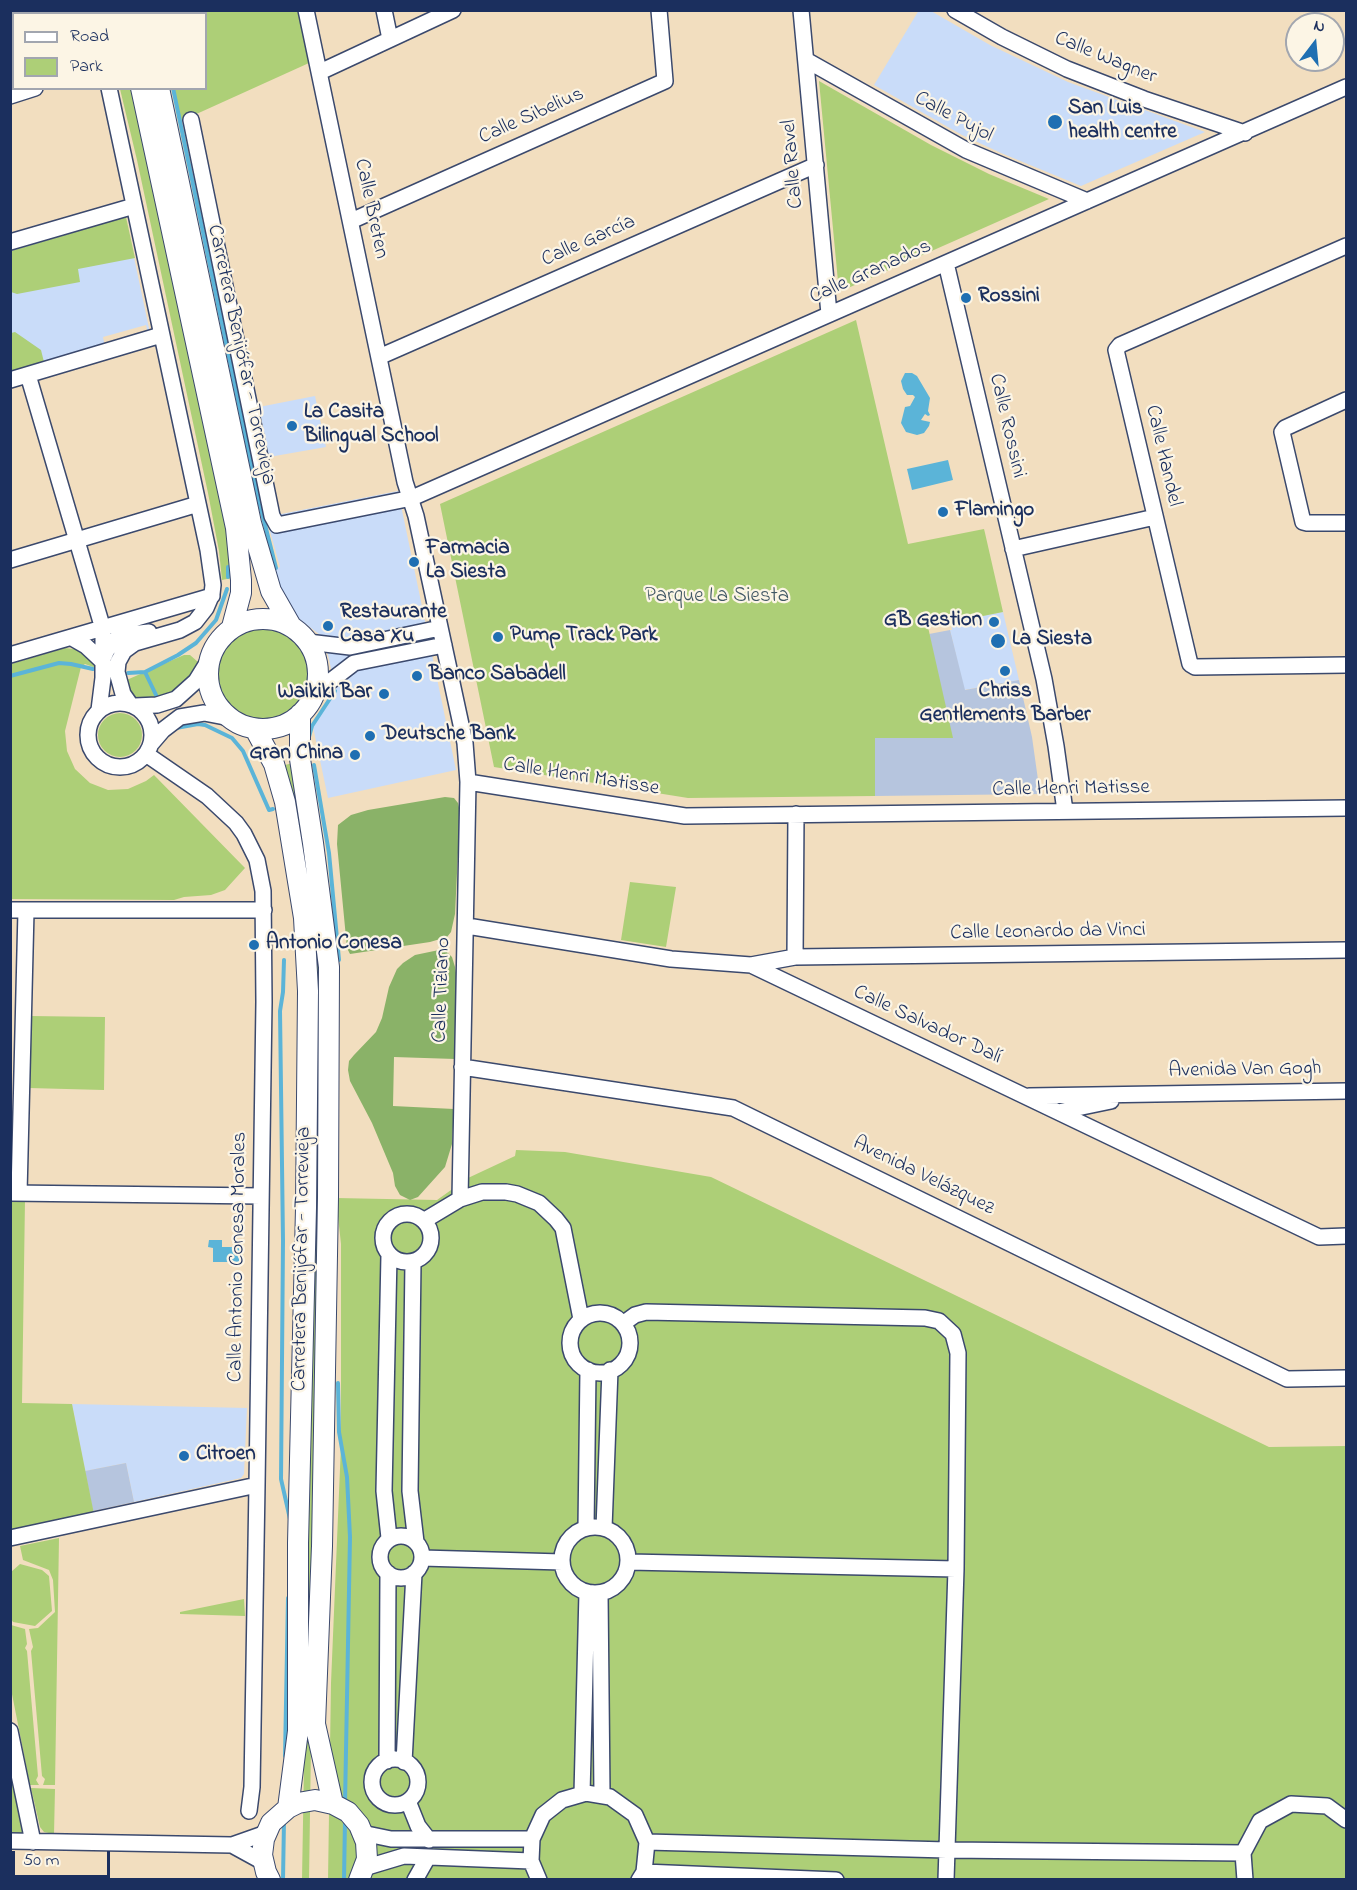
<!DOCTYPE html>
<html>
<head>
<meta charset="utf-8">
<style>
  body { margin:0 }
  #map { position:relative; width:1357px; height:1890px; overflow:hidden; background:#f2debf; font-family:"Indie Flower",sans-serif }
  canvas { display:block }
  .frame { position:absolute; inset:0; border:12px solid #1b2f5e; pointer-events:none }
  .legend { position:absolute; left:12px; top:12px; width:195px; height:78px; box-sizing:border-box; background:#fcf5e5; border:2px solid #a2a6af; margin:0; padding:8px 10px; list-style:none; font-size:18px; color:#1b2f5e }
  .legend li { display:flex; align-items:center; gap:12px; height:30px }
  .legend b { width:30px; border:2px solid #a2a6af }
  .north { position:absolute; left:1285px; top:12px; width:60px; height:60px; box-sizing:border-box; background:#fcf5e5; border:2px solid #a2a6af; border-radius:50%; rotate:16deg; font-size:16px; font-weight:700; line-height:24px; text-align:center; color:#1b2f5e }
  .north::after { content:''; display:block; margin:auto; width:21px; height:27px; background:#1f6fb2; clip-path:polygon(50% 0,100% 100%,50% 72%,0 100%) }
  .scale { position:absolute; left:12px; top:1851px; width:98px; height:27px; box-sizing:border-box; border:3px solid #1b2f5e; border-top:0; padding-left:8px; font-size:18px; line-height:21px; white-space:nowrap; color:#1b2f5e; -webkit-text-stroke:4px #fcf5e5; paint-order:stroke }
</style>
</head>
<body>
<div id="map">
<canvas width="1357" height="1890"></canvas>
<div class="frame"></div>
<ul class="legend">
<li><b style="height:8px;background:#fff"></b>Road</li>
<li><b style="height:16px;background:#adcf77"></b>Park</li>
</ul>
<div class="north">N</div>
<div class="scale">50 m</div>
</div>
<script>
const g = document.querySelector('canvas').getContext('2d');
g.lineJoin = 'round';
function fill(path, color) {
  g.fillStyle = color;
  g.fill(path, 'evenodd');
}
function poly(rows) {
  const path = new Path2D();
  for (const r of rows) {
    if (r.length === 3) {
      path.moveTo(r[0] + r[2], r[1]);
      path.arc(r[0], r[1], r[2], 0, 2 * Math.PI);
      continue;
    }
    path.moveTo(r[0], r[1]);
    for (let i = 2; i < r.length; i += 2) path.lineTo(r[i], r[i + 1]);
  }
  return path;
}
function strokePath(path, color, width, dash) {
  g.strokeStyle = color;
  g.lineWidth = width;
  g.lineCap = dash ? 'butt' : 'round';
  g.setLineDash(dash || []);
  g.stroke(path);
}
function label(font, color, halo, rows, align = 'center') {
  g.font = font + ' "Indie Flower",sans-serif';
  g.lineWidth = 4.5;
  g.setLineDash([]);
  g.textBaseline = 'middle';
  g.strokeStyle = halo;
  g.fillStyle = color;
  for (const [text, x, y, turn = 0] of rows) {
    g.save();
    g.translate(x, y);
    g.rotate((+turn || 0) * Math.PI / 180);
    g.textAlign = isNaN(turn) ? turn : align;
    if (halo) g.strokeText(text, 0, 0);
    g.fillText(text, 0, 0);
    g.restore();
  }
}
fill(poly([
  [919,10,931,11,990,45,1068,82,1205,132,1081,186,1001,153,962,135,874,85],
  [125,215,150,333,148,334,146,325,103,337,105,347,11,374,11,248],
  [315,396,326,447,269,457,259,407],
  [398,491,456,770,328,798,313,727,336,690,324,638,294,615,282,594,272,570,280,567,266,517],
  [1003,612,1019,680,964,690,950,630,952,630,951,622],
  [72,1404,247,1408,244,1474,241,1478,134,1502,126,1463,85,1471]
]), '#c9dcf9');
fill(poly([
  [950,630,965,690,1019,680,1032,737,1040,794,875,796,875,738,952,738,929,634],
  [126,1463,134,1502,93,1511,85,1471]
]), '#b6c5de');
fill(poly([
  [11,11,85,11,86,13,14,14,14,83,11,84],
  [158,11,298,11,309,63,181,121,174,89,206,88,206,14,158,13],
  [819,81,931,145,989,174,1049,199,839,292],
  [120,89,132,89,226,521,232,578,222,580,219,551,208,493,137,160],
  [126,217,135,258,78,269,80,282,17,294,11,292,11,251],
  [856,320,908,544,984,529,985,533,1003,612,928,627,953,738,875,738,875,796,688,798,494,767,440,504],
  [15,332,41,350,44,362,11,372,11,333],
  [263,674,46],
  [65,648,84,650,95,661,96,668,85,664,81,667,65,731,67,751,75,769,90,783,108,790,128,789,146,781,154,775,245,868,225,890,211,895,184,897,174,900,11,899,11,664],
  [184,655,190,655,198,662,195,672,170,697,139,700,132,696,122,682],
  [120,735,22],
  [293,763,317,923,322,1002,309,1880,302,1879,314,1196,296,815,285,765],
  [630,882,676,887,666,947,621,940],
  [30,1016,105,1017,104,1090,29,1088],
  [516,1150,565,1152,711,1177,1269,1447,1346,1446,1346,1879,328,1880,331,1683,341,1445,341,1244,336,1198,437,1200,468,1178,515,1156],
  [10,1200,25,1200,22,1403,72,1404,94,1514,11,1532],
  [59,1538,55,1785,43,1785,45,1779,42,1776,31,1651,33,1647,29,1629,38,1628,55,1612,53,1580,49,1570,23,1560,20,1546],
  [20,1564,42,1570,49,1576,52,1611,35,1626,13,1622,11,1619,11,1572],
  [244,1599,245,1616,180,1614,180,1612],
  [11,1625,25,1629,27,1644,25,1648,27,1651,38,1776,36,1780,39,1785,30,1785,11,1689],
  [10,1756,25,1835,11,1836],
  [31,1788,55,1789,54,1834,44,1832,40,1827]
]), '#adcf77');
fill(poly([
  [445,797,454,798,458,803,460,811,455,914,451,932,447,937,430,942,350,954,347,948,337,844,338,825,351,815,368,810],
  [439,950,447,952,452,957,455,967,457,979,455,1059,394,1057,393,1106,454,1109,452,1144,445,1167,418,1197,410,1200,400,1195,395,1186,393,1173,372,1123,350,1081,348,1070,349,1061,354,1055,376,1032,382,1018,389,987,397,969,403,963,415,955]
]), '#8ab268');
fill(poly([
  [905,373,912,373,917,376,930,398,928,411,930,415,928,416,925,414,921,420,930,422,929,426,924,433,917,435,906,432,901,423,905,407,910,406,915,397,913,395,907,395,903,389,901,381],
  [948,460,953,480,912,490,907,469],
  [209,1240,222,1240,222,1247,243,1247,243,1262,213,1262,213,1248,208,1247]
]), '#5bb4d8');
strokePath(poly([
  [109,10,110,14],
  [156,10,157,14],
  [173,88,259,501,276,568],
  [228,567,228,577],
  [145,672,157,697],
  [128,673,145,672,178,655,196,643,216,620,227,589],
  [10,676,59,663,71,664,93,669],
  [176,728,198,724,205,725,232,738,243,751,269,810,273,809],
  [309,737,312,726,335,691],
  [314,765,329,853,339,960],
  [284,960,283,992,280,1011,283,1241,281,1479,290,1519],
  [338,1383,339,1432,347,1477,350,1537,345,1804],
  [285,1756,288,1598],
  [283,1880,284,1820],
  [344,1880,345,1820]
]), '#5bb4d8', 4);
const minor = poly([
  [91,10,91,14],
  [306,10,405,482,416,516,465,743,468,782,460,1199],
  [384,10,390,39],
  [801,10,829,314],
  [955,10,1002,37,1067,69,1144,99,1245,133],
  [806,60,966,150,1087,201],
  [320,72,453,10],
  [109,88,208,550,213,585,212,594,206,608,195,622,180,630,135,643,124,651,118,662,117,672,123,694,130,704],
  [10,96,35,88],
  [191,120,272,516,277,525,412,498,1346,87],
  [351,221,665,81,659,10],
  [10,242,134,206],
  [1346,246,1120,345,1116,350,1190,664,1195,667,1346,665],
  [946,263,1044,679,1056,746,1065,811],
  [379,357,816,165],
  [28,375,103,629,103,678,99,710],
  [10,380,161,335],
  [1346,400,1285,428,1282,432,1303,522,1307,523,1346,523],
  [1013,549,1155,517],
  [10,560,198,504],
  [72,638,86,646,102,661,107,650,116,639,131,634,149,632],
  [308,642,350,647,440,628],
  [10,655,212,596],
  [315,693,354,663,444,645],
  [120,735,32],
  [135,706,157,705,176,699,196,681,209,660],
  [151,744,163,730,180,717,204,713,230,718],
  [146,754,207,796,236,823,244,834,257,860,263,891,264,1002,257,1485,252,1787,249,1811],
  [468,782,685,816,1346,808],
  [10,910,264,910],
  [467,926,671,959,751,965,1319,1237,1346,1236],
  [795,957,796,814],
  [751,965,795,957,1346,950],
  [462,1067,733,1108,1287,1379,1346,1378],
  [1029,1096,1346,1091],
  [1058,1112,1111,1101],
  [10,1193,261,1196],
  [19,1193,26,911],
  [407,1238,24],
  [425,1220,460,1199,482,1192,506,1192,517,1194,539,1203,556,1219,563,1228,581,1319],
  [389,1255,384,1491,389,1538],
  [413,1262,410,1491,416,1542],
  [600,1343,30],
  [624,1323,635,1315,646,1312,925,1318,939,1321,953,1334,958,1353,956,1569,946,1880],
  [595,1560,33],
  [586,1528,588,1370],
  [604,1528,610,1370],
  [401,1557,21],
  [10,1538,257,1485],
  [422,1558,562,1562],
  [629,1562,956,1569],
  [600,1593,602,1794],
  [10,1731,33,1842],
  [395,1782,23],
  [387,1761,388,1573],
  [404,1762,414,1573],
  [582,1794,587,1592],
  [408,1801,418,1826,429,1840],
  [362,1833,391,1839,532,1839],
  [10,1841,232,1845,263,1862],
  [647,1842,947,1850,1243,1853],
  [232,1845,266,1833],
  [364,1868,404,1856,531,1861],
  [644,1872,836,1880],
  [415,1880,428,1857],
  [539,1880,531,1861,532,1839,543,1815,562,1800,586,1793,610,1797,635,1815,647,1842,644,1872,639,1880],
  [1245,1880,1243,1853,1260,1821,1291,1804,1327,1806,1346,1820]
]);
const major = poly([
  [123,10,124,14],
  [142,10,143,14],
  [141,88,236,528,241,580,241,593,232,627],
  [159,88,251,523,271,591,291,626],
  [263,674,55],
  [300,714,300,759,313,843,329,967,328,1197,322,1546,315,1724,333,1804],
  [255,729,274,764,285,802,304,918,308,991,306,1208,298,1543,298,1731,288,1808],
  [270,1880,266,1872,262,1855,264,1839,271,1823,288,1808,298,1803,315,1800,333,1804,348,1812,359,1825,366,1842,367,1859,359,1880]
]);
strokePath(minor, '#3b496d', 18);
strokePath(major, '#3b496d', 22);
strokePath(minor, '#fff', 15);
strokePath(major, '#fff', 20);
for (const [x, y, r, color] of [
  [1055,122,8,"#1f6fb2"],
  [966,298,6,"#1f6fb2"],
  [292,426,6,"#1f6fb2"],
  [943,512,6,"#1f6fb2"],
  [414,562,6,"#1f6fb2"],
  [994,622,6,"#1f6fb2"],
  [328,626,6,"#1f6fb2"],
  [498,637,6,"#1f6fb2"],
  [998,641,8,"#1f6fb2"],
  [1005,671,6,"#1f6fb2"],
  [417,676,6,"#1f6fb2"],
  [384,694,6,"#1f6fb2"],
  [370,736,6,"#1f6fb2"],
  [355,755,6,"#1f6fb2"],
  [254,945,6,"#1f6fb2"],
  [184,1456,6,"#1f6fb2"]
]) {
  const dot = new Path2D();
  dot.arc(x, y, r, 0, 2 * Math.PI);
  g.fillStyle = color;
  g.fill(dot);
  strokePath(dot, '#fcf5e5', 2);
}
label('21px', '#1b2f5e', '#fcf5e5', [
  ["Calle Wagner",1105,59,22],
  ["Calle Sibelius",532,117,-24],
  ["Calle Pujol",953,118,28],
  ["Calle Ravel",794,164,-95],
  ["Calle Breten",370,209,78],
  ["Calle García",589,242,-24],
  ["Calle Granados",871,273,-24],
  ["Carretera Benijófar - Torrevieja",240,355,78],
  ["Calle Rossini",1006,426,77],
  ["Calle Handel",1162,456,77],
  ["Calle Henri Matisse",581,778,9],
  ["Calle Henri Matisse",1071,790,-1],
  ["Calle Leonardo da Vinci",1048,933,-1],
  ["Calle Tiziano",443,990,-88],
  ["Calle Salvador Dalí",927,1026,25],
  ["Avenida Van Gogh",1245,1071,-1],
  ["Avenida Velázquez",923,1177,26],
  ["Calle Antonio Conesa Morales",239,1257,-89],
  ["Carretera Benijófar - Torrevieja",303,1259,-89]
]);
label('bold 21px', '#1b2f5e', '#fcf5e5', [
  ["San Luis",1068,110],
  ["health centre",1068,134],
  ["Rossini",978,298],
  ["La Casita",304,414],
  ["Bilingual School",304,438],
  ["Flamingo",955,512],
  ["Farmacia",426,550],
  ["La Siesta",426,574],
  ["Restaurante",340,614],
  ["Casa Xu",340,638],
  ["GB Gestion",982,622,"right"],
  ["Pump Track Park",510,637],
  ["La Siesta",1012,641],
  ["Banco Sabadell",429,676],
  ["Chriss",1005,693,"center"],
  ["Gentlements Barber",1005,717,"center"],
  ["Waikiki Bar",372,694,"right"],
  ["Deutsche Bank",382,736],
  ["Gran China",343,755,"right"],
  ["Antonio Conesa",266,945],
  ["Citroen",196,1456]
], 'left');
label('21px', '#405764', '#fcf5e5', [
  ["Parque La Siesta",717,598]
]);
</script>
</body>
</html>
